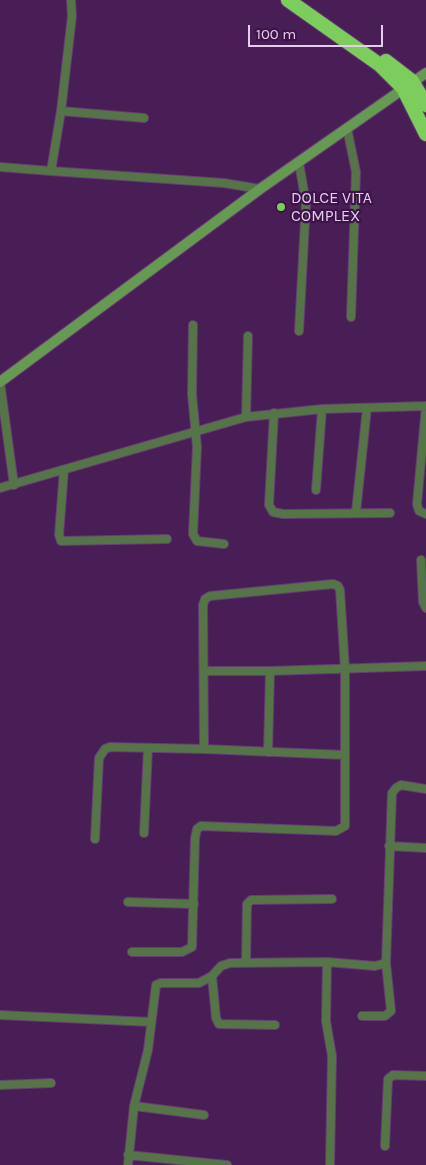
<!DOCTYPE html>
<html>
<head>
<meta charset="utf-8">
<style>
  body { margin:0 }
  #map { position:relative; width:426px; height:1165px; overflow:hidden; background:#491e56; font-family:Karla,sans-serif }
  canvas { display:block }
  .scale { position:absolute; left:248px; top:25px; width:135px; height:22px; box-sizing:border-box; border:2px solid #e5cdee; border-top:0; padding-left:6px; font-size:15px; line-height:18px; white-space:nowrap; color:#e5cdee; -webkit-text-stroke:4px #3e134a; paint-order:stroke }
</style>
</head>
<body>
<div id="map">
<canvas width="426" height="1165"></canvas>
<div class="scale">100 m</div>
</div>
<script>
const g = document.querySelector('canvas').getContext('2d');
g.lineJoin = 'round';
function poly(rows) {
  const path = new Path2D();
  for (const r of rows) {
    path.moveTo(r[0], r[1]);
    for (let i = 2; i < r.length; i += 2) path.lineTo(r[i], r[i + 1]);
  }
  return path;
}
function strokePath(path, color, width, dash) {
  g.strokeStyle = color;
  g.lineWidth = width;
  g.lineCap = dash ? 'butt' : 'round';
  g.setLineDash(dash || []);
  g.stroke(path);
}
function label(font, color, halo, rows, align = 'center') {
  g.font = font + ' Karla,sans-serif';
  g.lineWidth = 4.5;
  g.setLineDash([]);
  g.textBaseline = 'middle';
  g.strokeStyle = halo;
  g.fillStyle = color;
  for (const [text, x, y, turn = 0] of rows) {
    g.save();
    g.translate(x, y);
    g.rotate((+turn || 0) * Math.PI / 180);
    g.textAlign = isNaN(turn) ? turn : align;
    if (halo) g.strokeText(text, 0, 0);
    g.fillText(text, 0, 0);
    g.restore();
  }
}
const street = poly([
  [71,0,72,16,61,111,51,171,224,183,260,189],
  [61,111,144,118],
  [347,128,356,172,351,317],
  [0,167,51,171],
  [193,325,192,394,197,447,193,534,197,541,224,544],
  [299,331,306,203,299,163],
  [0,382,14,485],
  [426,406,417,504,419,511,426,514],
  [274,413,269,505,273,512,283,514,390,513],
  [246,417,248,336],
  [64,470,59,535,61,541,167,539],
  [0,488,246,417,322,409,426,406],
  [316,490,322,409],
  [356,512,367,408],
  [421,560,423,602,426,608],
  [205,671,270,671,268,752],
  [270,671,426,666],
  [144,833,148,748],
  [95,839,99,758,105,749,110,747,204,749],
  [389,846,426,848],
  [128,902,194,904],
  [132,952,182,952,192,947,195,838,197,829,201,826,336,831,345,826,345,755,204,749,203,605,205,599,210,596,333,584,338,586,340,590,345,669,345,755],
  [246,962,247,904,251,900,332,899],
  [327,962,326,1021,332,1056,330,1165],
  [212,976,216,1018,219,1024,275,1025],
  [0,1015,151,1022],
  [362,1016,385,1016,391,1011,386,963],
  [0,1085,51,1083],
  [134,1106,204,1115],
  [385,1146,388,1079,393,1075,426,1076],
  [128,1155,227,1165],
  [128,1165,134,1106,148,1050,156,985,161,983,199,983,212,976,221,966,230,963,327,962,375,966,386,963,392,793,396,788,401,785,426,789]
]);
const secondary = poly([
  [0,382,260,189,426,73]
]);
const highway = poly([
  [288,0,380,65,403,88,426,134],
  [386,61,412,81,426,105]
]);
strokePath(street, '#653e71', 10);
strokePath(secondary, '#653e71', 12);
strokePath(highway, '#653e71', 16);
strokePath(street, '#557549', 8);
strokePath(secondary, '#669952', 10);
strokePath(highway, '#7dcd5d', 14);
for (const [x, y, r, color] of [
  [281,207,5,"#7ad156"]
]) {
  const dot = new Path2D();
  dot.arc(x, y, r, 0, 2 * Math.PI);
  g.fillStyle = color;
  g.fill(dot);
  strokePath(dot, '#3e134a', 2);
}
label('16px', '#e5cdee', '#3e134a', [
  ["DOLCE VITA",291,198],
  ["COMPLEX",291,216]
], 'left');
</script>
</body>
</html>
